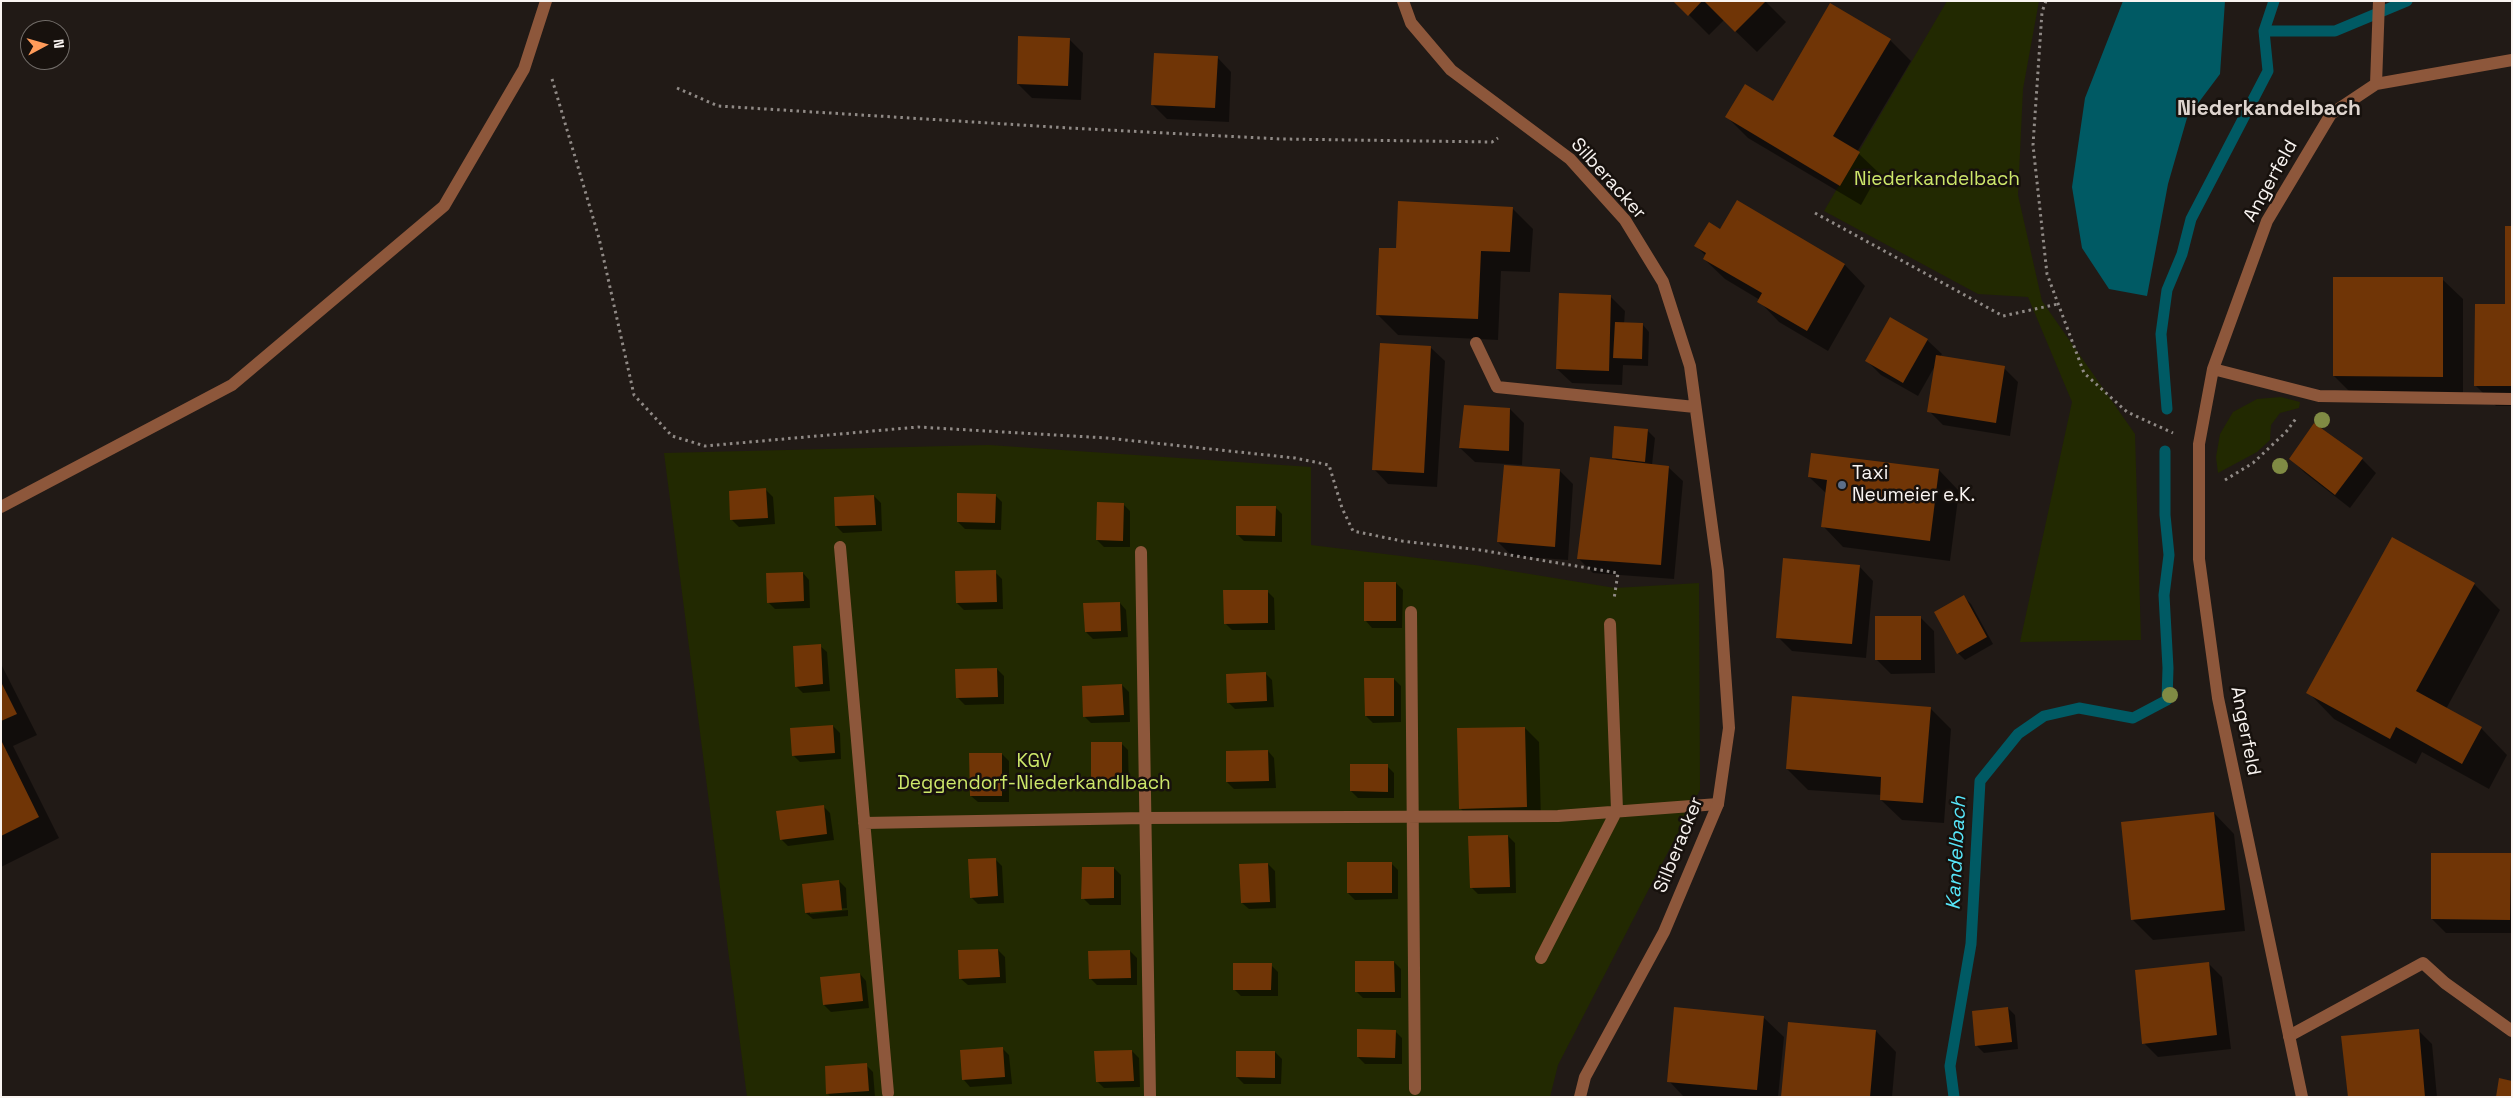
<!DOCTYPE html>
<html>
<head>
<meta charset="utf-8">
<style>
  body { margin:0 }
  #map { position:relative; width:2513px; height:1098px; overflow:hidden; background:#211a16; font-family:"Space Grotesk",sans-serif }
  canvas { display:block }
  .frame { position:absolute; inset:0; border:2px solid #f9f4f1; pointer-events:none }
  .north { position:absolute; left:20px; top:20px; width:50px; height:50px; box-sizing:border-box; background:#17110d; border:1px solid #716c68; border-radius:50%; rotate:84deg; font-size:14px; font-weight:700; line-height:20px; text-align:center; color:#f9f4f1 }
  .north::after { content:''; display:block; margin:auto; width:18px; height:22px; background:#ff9b5a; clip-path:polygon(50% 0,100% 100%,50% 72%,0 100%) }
</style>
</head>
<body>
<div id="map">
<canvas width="2513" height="1098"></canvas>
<div class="frame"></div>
<div class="north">N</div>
</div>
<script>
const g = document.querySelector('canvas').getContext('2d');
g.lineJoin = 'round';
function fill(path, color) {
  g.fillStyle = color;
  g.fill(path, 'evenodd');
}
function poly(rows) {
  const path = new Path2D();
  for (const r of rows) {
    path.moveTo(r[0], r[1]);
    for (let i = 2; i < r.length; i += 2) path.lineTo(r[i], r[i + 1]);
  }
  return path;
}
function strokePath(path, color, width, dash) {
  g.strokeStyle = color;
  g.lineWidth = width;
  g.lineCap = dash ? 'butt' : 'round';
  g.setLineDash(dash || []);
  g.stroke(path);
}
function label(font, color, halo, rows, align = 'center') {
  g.font = font + ' "Space Grotesk",sans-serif';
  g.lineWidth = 5;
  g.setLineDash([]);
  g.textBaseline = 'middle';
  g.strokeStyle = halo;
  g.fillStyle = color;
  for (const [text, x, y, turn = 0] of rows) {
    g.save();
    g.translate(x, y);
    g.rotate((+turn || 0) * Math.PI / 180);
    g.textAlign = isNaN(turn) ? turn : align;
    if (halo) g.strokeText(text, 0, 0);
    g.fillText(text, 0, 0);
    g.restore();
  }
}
fill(poly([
  [1947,1,2039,1,2023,89,2018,195,2042,301,2135,434,2141,640,2020,642,2072,402,2028,297,1978,294,1824,211],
  [2281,397,2300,402,2299,408,2280,413,2271,425,2270,440,2257,452,2218,473,2216,457,2220,434,2233,412,2257,399],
  [989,445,1311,467,1311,545,1475,565,1615,588,1699,583,1700,790,1558,1065,1550,1097,747,1097,664,453]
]), '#222901');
fill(poly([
  [2123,1,2225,1,2220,74,2187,118,2168,184,2147,296,2109,289,2082,248,2072,187,2085,98]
]), '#005a64');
fill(poly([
  [1675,1,1765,1,1786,22,1757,52,1724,20,1709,35],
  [1069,39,1083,53,1081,100,1032,98,1018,84],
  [1890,40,1911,61,1857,152,1879,173,1861,205,1748,138,1727,117,1773,102],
  [1217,57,1231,72,1229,122,1167,119,1152,104],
  [1738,202,1845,265,1865,286,1828,351,1779,322,1759,301,1760,300,1725,279,1704,259,1706,256,1696,246,1721,231],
  [1512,208,1533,229,1530,272,1501,271,1498,340,1398,335,1377,314,1397,250],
  [2512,227,2512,406,2496,406,2476,386,2506,305],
  [2442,279,2463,299,2463,397,2354,396,2334,376],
  [1610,296,1625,311,1624,324,1643,325,1649,332,1648,366,1623,365,1622,385,1572,383,1557,369],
  [1891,319,1927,340,1942,354,1940,357,2004,368,2018,382,2010,436,1943,425,1929,411,1936,364,1918,396,1881,375,1867,361],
  [1430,347,1445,361,1437,487,1388,484,1374,469],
  [1510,409,1524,423,1522,465,1475,462,1460,448],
  [2315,425,2362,459,2376,473,2350,508,2305,473,2291,459],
  [1648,431,1655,438,1652,465,1668,467,1683,481,1674,579,1593,573,1579,559,1618,461,1613,457],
  [1559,470,1573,484,1568,560,1512,556,1498,542],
  [1939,470,1959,491,1950,561,1843,547,1823,526,1827,494,1809,477],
  [766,490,773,497,775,524,739,527,732,520],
  [995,495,1002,502,1001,530,965,529,958,522],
  [874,496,881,503,882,531,843,533,836,526],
  [1123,504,1130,511,1130,547,1104,547,1097,540],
  [1275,507,1282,514,1282,542,1244,541,1237,534],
  [1859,566,1873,581,1866,658,1792,651,1778,637],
  [995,572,1002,579,1003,609,964,610,957,603],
  [803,573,809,580,810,608,775,609,768,602],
  [1396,583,1403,590,1402,628,1372,628,1366,621],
  [2474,584,2500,610,2446,709,2481,728,2507,755,2489,789,2422,752,2416,764,2334,719,2308,692],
  [1267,591,1274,598,1275,630,1232,630,1225,623],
  [1964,597,1971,604,1993,644,1965,660,1958,653],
  [1120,603,1126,610,1128,637,1093,639,1086,632],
  [1920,617,1934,631,1935,673,1891,674,1877,660],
  [820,646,827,652,830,691,803,693,796,686],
  [1,664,37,735,13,746,59,838,1,867],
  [997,669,1004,676,1004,704,965,705,958,698],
  [1265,673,1272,680,1274,707,1235,709,1228,702],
  [1394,679,1401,686,1401,722,1373,723,1366,716],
  [1122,685,1129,692,1130,722,1091,723,1084,716],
  [1930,708,1951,729,1944,823,1902,820,1881,800,1881,795,1808,790,1787,769],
  [833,726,840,733,841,759,800,762,793,755],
  [1525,728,1539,742,1541,821,1474,822,1460,808],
  [1121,743,1128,750,1129,791,1099,791,1092,785],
  [1268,751,1274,758,1276,788,1234,789,1227,782],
  [1002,754,1009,761,1009,802,978,802,971,796],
  [1387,766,1394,773,1394,798,1358,798,1351,791],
  [823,806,830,813,834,840,788,846,781,839],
  [2214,813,2234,834,2245,931,2153,940,2133,920],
  [1508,836,1515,843,1516,893,1478,894,1471,887],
  [2510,854,2512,933,2446,933,2432,919],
  [995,859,1002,866,1004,903,978,904,971,897],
  [1391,863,1398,870,1398,899,1355,900,1348,893],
  [1268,864,1275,871,1276,908,1249,909,1242,903],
  [1114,868,1121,875,1121,905,1090,905,1083,898],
  [839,881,846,888,847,908,810,911,810,914,848,910,848,916,813,919,806,913],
  [998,950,1005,957,1006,983,968,985,961,979],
  [1130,951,1137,958,1137,985,1097,985,1091,979],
  [1394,962,1401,969,1401,998,1363,998,1356,991],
  [2208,963,2222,977,2231,1049,2158,1057,2144,1043],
  [1271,965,1278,972,1278,996,1241,996,1234,989],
  [860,974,866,981,869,1008,831,1012,824,1005],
  [2008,1008,2015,1015,2018,1049,1984,1053,1977,1046],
  [1763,1017,1784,1037,1778,1097,1684,1097,1669,1081],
  [2418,1030,2432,1044,2437,1097,2349,1097],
  [1395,1031,1402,1038,1402,1064,1365,1064,1358,1057],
  [1876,1031,1896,1052,1892,1097,1782,1097],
  [1002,1048,1009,1055,1012,1084,970,1087,964,1080],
  [1132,1051,1139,1058,1140,1087,1104,1088,1097,1081],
  [1275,1052,1282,1059,1281,1084,1244,1084,1237,1077],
  [866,1065,873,1072,875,1097,831,1097,827,1093]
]), '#0007');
strokePath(poly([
  [2264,31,2335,31,2407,1],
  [2167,409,2161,334,2167,290,2182,254,2191,219,2268,71,2264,31,2274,1],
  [1954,1097,1950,1066,1971,944,1980,781,2018,734,2044,716,2079,708,2133,718,2167,700,2168,668,2164,595,2169,555,2165,515,2165,451]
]), '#005a64', 11);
fill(poly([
  [1673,1,1702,1,1688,16],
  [1704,1,1766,1,1735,32],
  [1830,3,1891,39,1833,136,1860,152,1840,186,1725,117,1745,84,1773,101],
  [1018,36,1070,38,1068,86,1017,84],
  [1154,53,1218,56,1215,108,1151,105],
  [1737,200,1845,264,1807,331,1757,302,1762,293,1703,259,1706,253,1694,246,1709,222,1720,229],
  [1398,201,1513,207,1510,252,1481,251,1478,319,1376,315,1379,248,1396,248],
  [2505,226,2512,226,2512,386,2474,386,2475,304,2505,304],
  [2333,277,2443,277,2443,377,2333,376],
  [1559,293,1611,295,1609,371,1556,369],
  [1890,317,1928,339,1903,383,1865,361],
  [1615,322,1643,323,1642,359,1613,358],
  [1380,343,1431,346,1424,473,1372,470],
  [1936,355,2005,366,1996,423,1927,412],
  [1464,405,1510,408,1509,451,1459,448],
  [2314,423,2363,458,2335,495,2289,459],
  [1614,426,1648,429,1645,462,1612,458],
  [1811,453,1939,469,1930,541,1821,527,1827,480,1808,477],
  [1590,457,1669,466,1661,565,1577,559],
  [1504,465,1560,469,1555,547,1497,542],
  [766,488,768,518,730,520,729,491],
  [957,493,996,494,995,523,957,522],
  [874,495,876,525,835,526,834,497],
  [1097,502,1124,503,1123,541,1096,540],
  [1236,506,1276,506,1275,536,1236,535],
  [2392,537,2475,583,2416,691,2482,727,2462,764,2396,727,2390,739,2306,693],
  [1783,558,1860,565,1852,644,1776,638],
  [996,570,997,602,956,603,955,571],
  [803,572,804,601,767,603,766,573],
  [1364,582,1396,582,1396,621,1364,621],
  [1223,590,1268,590,1268,623,1224,624],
  [1964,595,1987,637,1957,654,1934,612],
  [1120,602,1121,631,1085,632,1083,603],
  [1875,616,1921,616,1921,660,1875,660],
  [821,644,823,684,795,687,793,646],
  [997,668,998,697,956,698,955,669],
  [1266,672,1267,701,1227,703,1226,674],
  [1364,678,1394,678,1394,716,1365,716],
  [1,682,17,714,1,721],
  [1122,684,1124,715,1083,717,1082,686],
  [1792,696,1931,707,1923,803,1880,800,1881,777,1786,769],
  [833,725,835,753,792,756,790,728],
  [1525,727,1527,807,1459,809,1457,728],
  [1,740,39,817,1,836],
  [1091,742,1122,742,1122,785,1091,785],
  [1268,750,1269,781,1226,782,1226,751],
  [969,753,1002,753,1002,796,970,796],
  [1350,764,1388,764,1388,792,1350,791],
  [824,805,827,834,780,840,776,811],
  [2214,812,2225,910,2131,920,2121,822],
  [1508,835,1510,887,1470,888,1468,836],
  [2431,853,2511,853,2510,920,2431,919],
  [996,858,998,896,970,898,968,859],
  [1347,862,1392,862,1392,893,1347,893],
  [1268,863,1270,902,1241,903,1239,864],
  [1082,867,1114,867,1114,898,1081,899],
  [839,880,842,910,805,913,802,884],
  [998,949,1000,977,959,979,958,950],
  [1130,950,1131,978,1089,979,1088,951],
  [1355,961,1394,961,1395,992,1355,992],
  [2209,962,2217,1035,2142,1044,2135,970],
  [1233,963,1272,963,1271,990,1233,990],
  [860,973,863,1001,823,1005,820,977],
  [1674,1007,1764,1016,1757,1090,1667,1082],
  [2008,1007,2012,1042,1975,1046,1972,1011],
  [1788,1022,1876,1030,1870,1097,1781,1097],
  [1357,1029,1396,1030,1395,1058,1357,1057],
  [2419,1029,2425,1097,2348,1097,2341,1036],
  [1003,1047,1005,1077,962,1080,960,1050],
  [1132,1050,1134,1081,1096,1082,1094,1051],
  [1236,1051,1275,1051,1275,1078,1236,1077],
  [867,1063,869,1091,826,1094,825,1066],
  [2499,1078,2512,1081,2512,1097,2496,1097]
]), '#703506');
strokePath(poly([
  [2046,1,2042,12,2033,145,2047,274,2084,373,2127,412,2173,433],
  [552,79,599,238,634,395,672,436,705,446,918,427,1107,438,1295,458,1329,465,1342,508,1353,531,1402,541,1480,550,1618,573,1614,599],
  [677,88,718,106,1069,128,1281,139,1492,142,1498,138],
  [1815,213,2003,316,2058,304],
  [2225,480,2253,463,2286,432,2297,417]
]), '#908a86', 3, [2.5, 4]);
strokePath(poly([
  [1,507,232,385,444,206,524,69,546,1],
  [840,547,888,1093],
  [1141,552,1150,1096],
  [1411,612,1415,1089],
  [864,823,1145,818,1558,816,1718,804],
  [1541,958,1617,810,1610,624],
  [2289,1036,2423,963,2445,983,2512,1031]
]), '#8d573b', 12);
strokePath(poly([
  [1403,1,1411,23,1451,70,1570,159,1625,220,1663,282,1690,366,1718,571,1729,728,1718,804,1664,932,1585,1077,1580,1097],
  [2376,84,2512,60],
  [1476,343,1497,387,1695,407],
  [2213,369,2319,396,2512,399],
  [2302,1097,2218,698,2199,559,2199,444,2213,369,2267,221,2331,114,2376,84,2379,1]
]), '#8d573b', 12);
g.fillStyle = '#808b44';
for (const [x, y] of [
  [2322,420],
  [2280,466],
  [2170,695]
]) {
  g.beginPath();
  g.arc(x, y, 8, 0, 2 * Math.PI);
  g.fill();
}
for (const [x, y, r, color] of [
  [1842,485,5,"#5c6f8a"]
]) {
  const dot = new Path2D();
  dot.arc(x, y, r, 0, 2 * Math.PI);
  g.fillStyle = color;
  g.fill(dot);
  strokePath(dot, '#17110d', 2);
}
label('19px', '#f9f4f1', '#17110d', [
  ["Silberacker",1608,179,48],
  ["Angerfeld",2271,181,-61],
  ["Angerfeld",2245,731,79],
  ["Silberacker",1679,845,-68]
]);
label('19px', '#cde76a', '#17110d', [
  ["Niederkandelbach",1937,180],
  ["KGV",1034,762],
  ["Deggendorf-Niederkandlbach",1034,784]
]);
label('19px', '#f9f4f1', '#17110d', [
  ["Taxi",1852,474],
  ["Neumeier e.K.",1852,496]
], 'left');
label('italic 20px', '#57e6f9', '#17110d', [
  ["Kandelbach",1957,853,-87]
]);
label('bold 21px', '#ded4ce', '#17110d', [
  ["Niederkandelbach",2269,109]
]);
</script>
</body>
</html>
